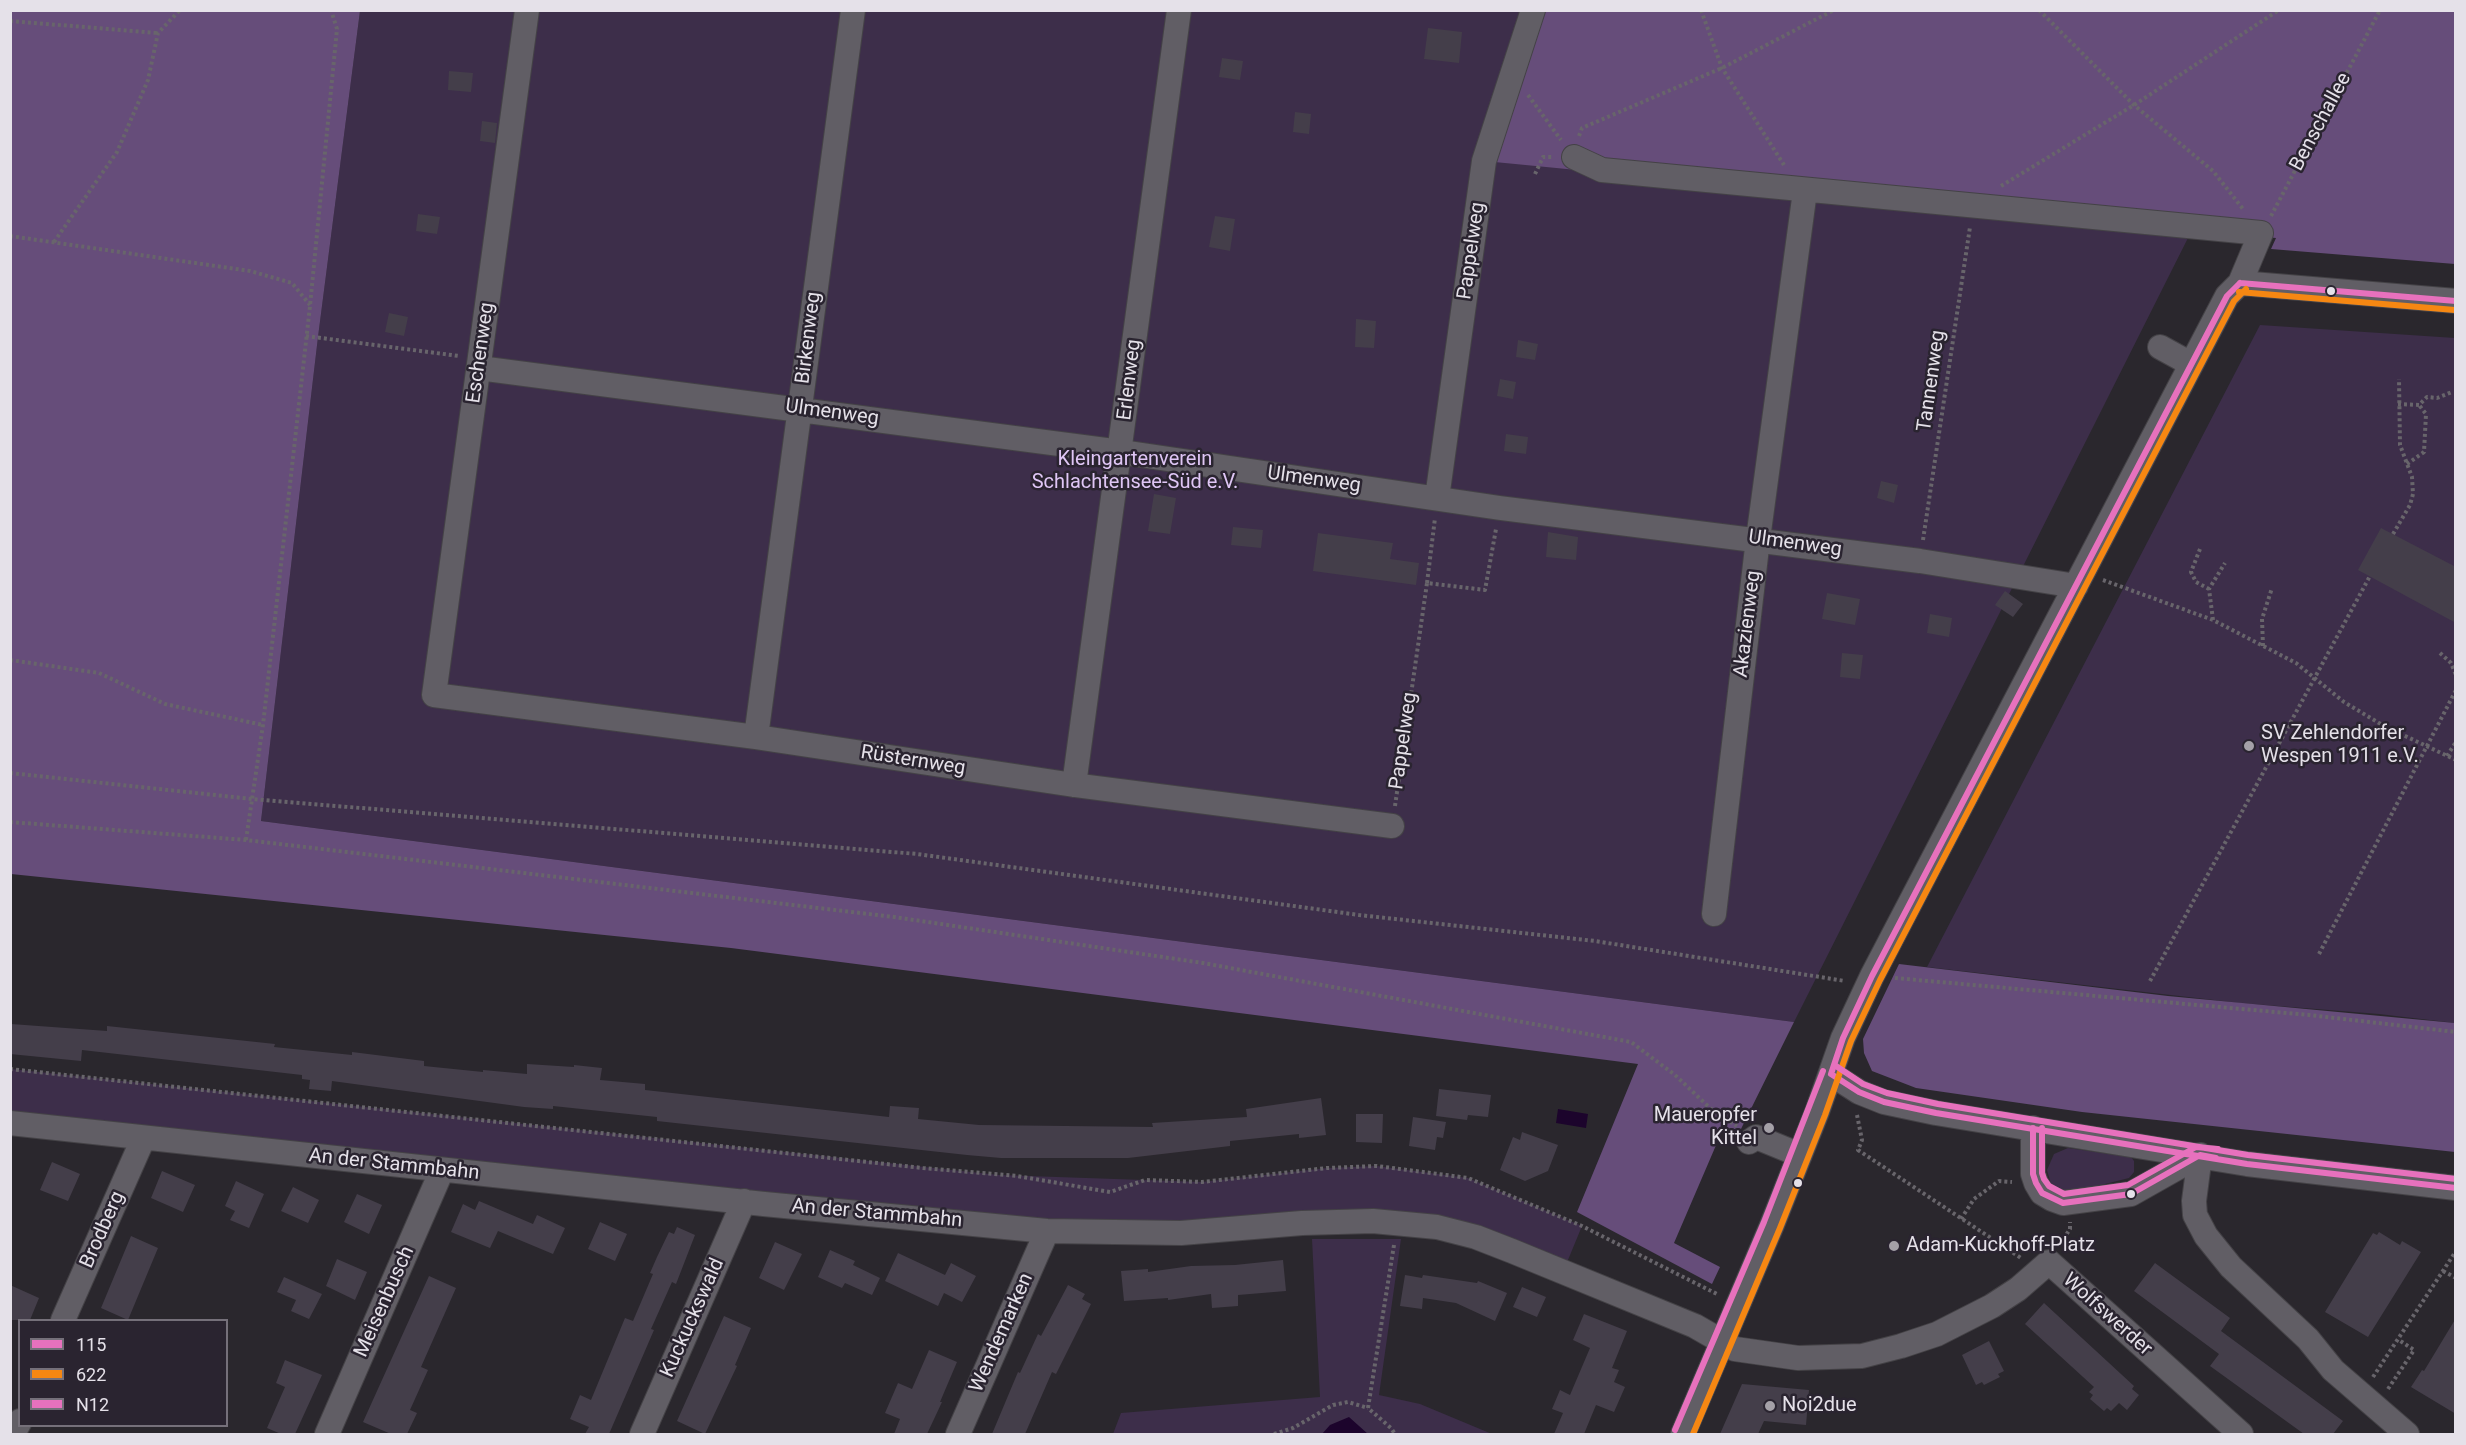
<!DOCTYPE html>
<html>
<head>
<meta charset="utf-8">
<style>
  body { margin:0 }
  #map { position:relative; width:2466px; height:1445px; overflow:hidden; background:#2a272d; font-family:Roboto,sans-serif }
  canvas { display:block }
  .frame { position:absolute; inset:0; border:12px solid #e5e1e9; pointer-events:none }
  .legend { position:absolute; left:18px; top:1319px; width:210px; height:108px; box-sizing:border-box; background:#2a2430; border:2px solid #75707a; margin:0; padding:8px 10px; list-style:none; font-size:18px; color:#e5e1e9 }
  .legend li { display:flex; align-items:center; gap:12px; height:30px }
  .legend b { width:30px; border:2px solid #75707a }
</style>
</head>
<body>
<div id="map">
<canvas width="2466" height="1445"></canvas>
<div class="frame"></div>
<ul class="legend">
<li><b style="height:8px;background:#e771bd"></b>115</li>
<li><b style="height:8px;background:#f68712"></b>622</li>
<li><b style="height:8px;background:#e771bd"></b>N12</li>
</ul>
</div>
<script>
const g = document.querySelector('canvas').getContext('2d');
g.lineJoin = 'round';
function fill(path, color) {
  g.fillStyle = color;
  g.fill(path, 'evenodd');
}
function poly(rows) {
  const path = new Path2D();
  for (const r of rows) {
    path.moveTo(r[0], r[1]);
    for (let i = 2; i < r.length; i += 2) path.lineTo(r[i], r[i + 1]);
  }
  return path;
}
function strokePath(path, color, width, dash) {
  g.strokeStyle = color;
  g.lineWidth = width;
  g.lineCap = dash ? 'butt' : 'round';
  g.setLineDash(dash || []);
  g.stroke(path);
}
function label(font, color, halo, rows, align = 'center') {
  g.font = font + ' Roboto,sans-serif';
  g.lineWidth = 5;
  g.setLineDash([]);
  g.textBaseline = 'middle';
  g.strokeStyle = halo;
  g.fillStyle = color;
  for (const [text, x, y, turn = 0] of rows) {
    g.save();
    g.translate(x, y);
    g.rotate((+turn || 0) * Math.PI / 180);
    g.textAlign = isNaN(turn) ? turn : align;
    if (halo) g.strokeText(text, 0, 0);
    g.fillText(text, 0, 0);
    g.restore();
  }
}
fill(poly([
  [360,11,1525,11,2192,230,1794,1022,261,821,318,337],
  [2260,325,2455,338,2455,1023,2379,1014,2240,1003,1927,967],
  [11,1069,999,1175,1202,1182,1327,1168,1377,1166,1468,1178,1582,1226,1563,1272,1437,1227,1181,1233,11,1123],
  [2068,1148,2131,1157,2134,1161,2134,1172,2129,1178,2069,1193,2062,1191,2051,1184,2047,1170,2054,1154],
  [1312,1239,1401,1239,1379,1395,1420,1404,1492,1434,1113,1434,1121,1413,1320,1397]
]), '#3d2e4a');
fill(poly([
  [11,10,360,11,318,337,261,821,1794,1022,1741,1129,1723,1129,1674,1243,1720,1267,1712,1284,1577,1212,1638,1064,731,948,11,874],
  [1525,11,2455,11,2455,264,2271,249,2276,238,1474,160],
  [1899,964,2168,996,2455,1023,2455,1152,2082,1112,1916,1088,1872,1071,1864,1053,1863,1039]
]), '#664d7a');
fill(poly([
  [1558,1109,1588,1114,1586,1128,1556,1123],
  [1349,1417,1368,1434,1322,1434,1330,1425]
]), '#1c042c');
fill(poly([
  [1428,28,1462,32,1459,63,1424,59],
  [1222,58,1243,61,1240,80,1219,77],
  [449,71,473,73,471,92,448,90],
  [1295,112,1311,114,1309,134,1293,132],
  [482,121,497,123,495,143,480,141],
  [418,214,440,217,437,234,416,231],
  [1215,216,1235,219,1230,251,1209,247],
  [389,313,408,317,404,336,385,332],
  [1356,319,1376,321,1374,348,1355,347],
  [1518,340,1538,344,1535,360,1516,357],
  [1500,379,1516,382,1513,399,1497,396],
  [1506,434,1528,437,1526,454,1504,451],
  [1881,481,1898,485,1894,503,1877,498],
  [1154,494,1176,498,1170,534,1148,531],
  [1233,527,1263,530,1261,548,1231,545],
  [2381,528,2456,567,2456,623,2358,570],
  [1548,532,1578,537,1576,560,1546,557],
  [1318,533,1393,543,1390,559,1419,563,1416,585,1313,571],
  [2005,591,2023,604,2013,617,1995,605],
  [1827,593,1860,599,1855,625,1822,619],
  [1930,614,1952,618,1949,637,1927,633],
  [1842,653,1863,655,1860,679,1840,677],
  [11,1024,107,1031,107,1026,275,1044,274,1047,352,1055,352,1052,424,1061,424,1066,483,1072,483,1070,527,1074,527,1064,574,1067,574,1065,602,1068,600,1080,645,1084,645,1090,889,1117,890,1106,919,1108,918,1119,979,1125,1153,1127,1152,1123,1247,1117,1246,1109,1321,1098,1326,1135,1299,1138,1299,1134,1230,1141,1230,1146,1128,1158,1001,1158,967,1155,657,1121,657,1117,553,1106,553,1109,524,1107,332,1081,331,1091,309,1089,310,1080,302,1079,302,1075,82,1050,81,1061,10,1054],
  [1439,1089,1491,1095,1488,1117,1468,1115,1467,1120,1436,1116],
  [1356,1114,1383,1114,1382,1143,1356,1142],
  [1413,1117,1446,1122,1443,1138,1437,1137,1435,1150,1409,1146],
  [1522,1132,1558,1145,1548,1171,1525,1181,1500,1170,1513,1137,1520,1140],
  [52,1162,80,1174,68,1201,40,1190],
  [162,1171,195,1185,183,1212,151,1198],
  [236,1181,264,1194,249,1228,230,1220,235,1211,225,1206],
  [293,1187,319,1200,308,1223,281,1211],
  [357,1194,382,1205,369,1234,344,1222],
  [479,1201,533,1224,537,1215,565,1228,553,1254,498,1231,490,1248,451,1232,463,1204,475,1210],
  [600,1222,627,1234,615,1261,588,1249],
  [677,1227,695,1235,676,1284,672,1282,651,1329,654,1330,609,1434,585,1434,589,1427,570,1419,580,1395,591,1400,625,1318,633,1321,653,1274,650,1273,657,1257,669,1232,674,1234],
  [2379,1232,2400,1245,2402,1241,2421,1252,2368,1337,2325,1312,2373,1233,2377,1235],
  [131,1236,158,1248,128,1320,101,1308],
  [775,1242,802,1254,784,1290,759,1278],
  [830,1250,855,1261,853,1265,880,1278,872,1295,845,1283,842,1288,818,1277],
  [898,1253,945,1275,951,1263,976,1276,962,1302,944,1293,938,1306,885,1281],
  [337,1259,367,1272,355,1300,326,1286],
  [1283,1260,1286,1291,1238,1295,1238,1306,1212,1308,1211,1294,1168,1300,1168,1298,1124,1301,1121,1271,1148,1269,1148,1272,1191,1266,1235,1265],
  [2155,1263,2230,1318,2221,1331,2343,1421,2333,1434,2304,1434,2210,1366,2219,1354,2134,1291],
  [1405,1275,1422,1278,1423,1275,1477,1283,1478,1281,1507,1293,1495,1321,1456,1303,1423,1298,1422,1309,1400,1306],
  [429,1276,456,1288,421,1367,428,1370,410,1410,417,1413,407,1434,391,1434,363,1422],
  [284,1277,322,1294,309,1319,291,1311,296,1300,277,1292],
  [10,1285,39,1298,30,1320,10,1320],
  [1068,1285,1085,1294,1082,1299,1091,1304,1056,1374,1052,1372,1025,1434,992,1434,1018,1372,1020,1373,1038,1334,1041,1336],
  [1522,1287,1546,1297,1537,1317,1513,1307],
  [2044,1303,2134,1386,2132,1389,2139,1395,2127,1410,2119,1403,2111,1411,2107,1408,2104,1411,2090,1399,2093,1395,2089,1392,2094,1387,2025,1324],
  [1584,1314,1627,1331,1612,1368,1619,1370,1614,1382,1625,1387,1614,1412,1596,1405,1584,1434,1554,1434,1563,1413,1552,1409,1560,1390,1570,1395,1590,1348,1573,1340],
  [724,1316,751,1328,735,1365,737,1366,705,1434,677,1421],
  [2456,1318,2456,1414,2411,1387,2422,1370,2424,1371],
  [1989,1341,2004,1371,1998,1374,2000,1377,1984,1385,1982,1382,1976,1385,1962,1355],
  [929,1350,957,1362,940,1402,942,1402,927,1434,894,1434,900,1419,885,1413,898,1383,912,1389],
  [285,1360,322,1375,295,1434,281,1434,267,1428,285,1387,276,1383],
  [1742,1384,1809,1390,1806,1425,1764,1421,1758,1434,1720,1434]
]), '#443e4a');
const minor = poly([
  [527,10,434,695,756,737,1074,785,1392,826],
  [1574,157,1602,170,2261,233,2240,283,2227,296,1872,976,1843,1038,1817,1112,1772,1225,1683,1434],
  [2240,283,2456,301],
  [2160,347,2191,364],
  [479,368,1121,452,1500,508,1920,561,2076,586],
  [1437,498,1484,161,1533,10],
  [756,737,853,10],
  [1074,785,1179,10],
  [1714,914,1758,539,1805,191],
  [1831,1074,1859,1092,1884,1102,1936,1113,2247,1164,2456,1188],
  [10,1123,764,1204,1047,1231,1181,1233,1302,1223,1373,1221,1437,1227,1476,1237,1512,1251,1695,1326,1735,1349,1798,1358,1862,1356,1901,1346,1937,1334,1992,1306,2018,1289,2049,1262,2241,1434],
  [2033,1128,2033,1174,2036,1183,2042,1193,2052,1199,2063,1203,2131,1194,2200,1155],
  [1749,1142,1756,1137,1800,1155],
  [2200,1155,2194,1201,2195,1215,2206,1236,2231,1267,2308,1339,2333,1370,2407,1434],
  [63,1320,143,1139],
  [13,1434,20,1421],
  [327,1434,442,1170],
  [642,1434,744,1201],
  [958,1434,1047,1231]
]);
strokePath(minor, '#444246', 26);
strokePath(poly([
  [1701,10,1722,68,1784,165],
  [2039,10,2134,105,2213,171,2243,209],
  [10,21,158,33],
  [1528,95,1561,140],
  [1579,136,1582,128,1722,68,1834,10],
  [1535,174,1543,157,1552,157],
  [2001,186,2134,105,2279,10],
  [2271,216,2380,10],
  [10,236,250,271,292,283,310,305],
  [54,242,117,152,148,80,158,33,180,10],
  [306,336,459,356],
  [2398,404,2419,405,2427,397,2437,398,2452,392],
  [2407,464,2424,452,2426,414,2419,405],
  [2393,534,2410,505,2413,494,2412,477,2400,445,2399,379],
  [1923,540,1970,227],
  [2200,549,2191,572,2196,582,2209,589],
  [2103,580,2213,620,2296,663,2344,702,2384,726,2456,760],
  [1427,583,1435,518],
  [2213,620,2209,589,2225,563],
  [2263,646,2262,619,2272,588],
  [2440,653,2451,663,2456,675],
  [10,660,99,673,165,704,263,725],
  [2447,756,2456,742],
  [10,773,252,799,917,854,1359,915,1595,941,1845,981],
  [1395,806,1427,583,1485,590,1496,529],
  [10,822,246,840,894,917,1203,963,1631,1042,1675,1075,1711,1109,1737,1126],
  [246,840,263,725,310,306,337,29,331,10],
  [2319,954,2456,690],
  [1895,978,2309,1015,2456,1032],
  [2150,981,2370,576],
  [10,1069,923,1168,1017,1176,1110,1192,1145,1180,1202,1182,1327,1168,1377,1166,1446,1175,1468,1178,1582,1226,1719,1295],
  [1857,1115,1862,1140,1858,1150,2021,1258],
  [1961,1219,1974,1199,1999,1181,2012,1182],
  [2060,1244,2070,1229,2070,1222],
  [1394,1245,1368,1408,1391,1428,1395,1434],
  [2443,1271,2456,1278],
  [2373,1377,2456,1251],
  [2388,1389,2414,1350,2399,1340],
  [1274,1434,1293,1428,1333,1405,1348,1402,1368,1408]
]), '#68656b', 4, [3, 3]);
strokePath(minor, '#615e65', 24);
strokePath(poly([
  [2240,283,2456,301],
  [1831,1074,1843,1038,1872,976,2227,296,2240,283],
  [1831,1074,1859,1092,1884,1102,1936,1113,2247,1164,2456,1188],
  [2033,1128,2033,1174,2036,1183,2042,1193,2063,1203,2131,1194,2200,1155,2216,1158]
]), '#e771bd', 6);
strokePath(poly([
  [2239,292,2455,310],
  [1693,1434,1780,1228,1825,1115,1851,1041,1880,980,2234,301,2246,289]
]), '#f68712', 6);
strokePath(poly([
  [1836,1066,1863,1084,1887,1093,1938,1104,2248,1155,2456,1179],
  [2042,1128,2042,1173,2044,1179,2049,1186,2064,1194,2128,1185,2196,1147,2218,1149],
  [1675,1430,1764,1222,1823,1071]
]), '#e771bd', 6);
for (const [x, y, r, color] of [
  [2331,291,5,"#e5e1e9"],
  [2249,746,6,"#a4a0a7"],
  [1769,1128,6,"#a4a0a7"],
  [1798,1183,5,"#e5e1e9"],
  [2131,1194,5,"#e5e1e9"],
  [1894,1246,6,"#a4a0a7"],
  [1770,1406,6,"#a4a0a7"]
]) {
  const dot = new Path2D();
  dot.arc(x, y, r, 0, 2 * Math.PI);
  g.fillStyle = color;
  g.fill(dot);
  strokePath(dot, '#2a2430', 2);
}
label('20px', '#e5e1e9', '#2a2430', [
  ["Benschallee",2321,122,-62],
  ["Pappelweg",1472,251,-82],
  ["Birkenweg",809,338,-83],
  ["Eschenweg",481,353,-82],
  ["Erlenweg",1130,380,-83],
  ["Tannenweg",1932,381,-82],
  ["Ulmenweg",832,413,8],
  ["Ulmenweg",1314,480,8],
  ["Ulmenweg",1795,544,8],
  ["Akazienweg",1748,624,-83],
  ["Pappelweg",1404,741,-82],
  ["Rüsternweg",913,761,9],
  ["An der Stammbahn",394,1165,6],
  ["An der Stammbahn",877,1214,5],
  ["Brodberg",103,1230,-66],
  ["Meisenbusch",385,1302,-66],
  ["Wolfswerder",2107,1315,42],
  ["Kuckuckswald",693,1318,-66],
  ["Wendemarken",1002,1333,-66]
]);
label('20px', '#dfc6f5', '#2a2430', [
  ["Kleingartenverein",1135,460],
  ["Schlachtensee-Süd e.V.",1135,483]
]);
label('20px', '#e5e1e9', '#2a2430', [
  ["SV Zehlendorfer",2261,734],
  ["Wespen 1911 e.V.",2261,757],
  ["Maueropfer",1757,1116,"right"],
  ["Kittel",1757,1139,"right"],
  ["Adam-Kuckhoff-Platz",1906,1246],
  ["Noi2due",1782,1406]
], 'left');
</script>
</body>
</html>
